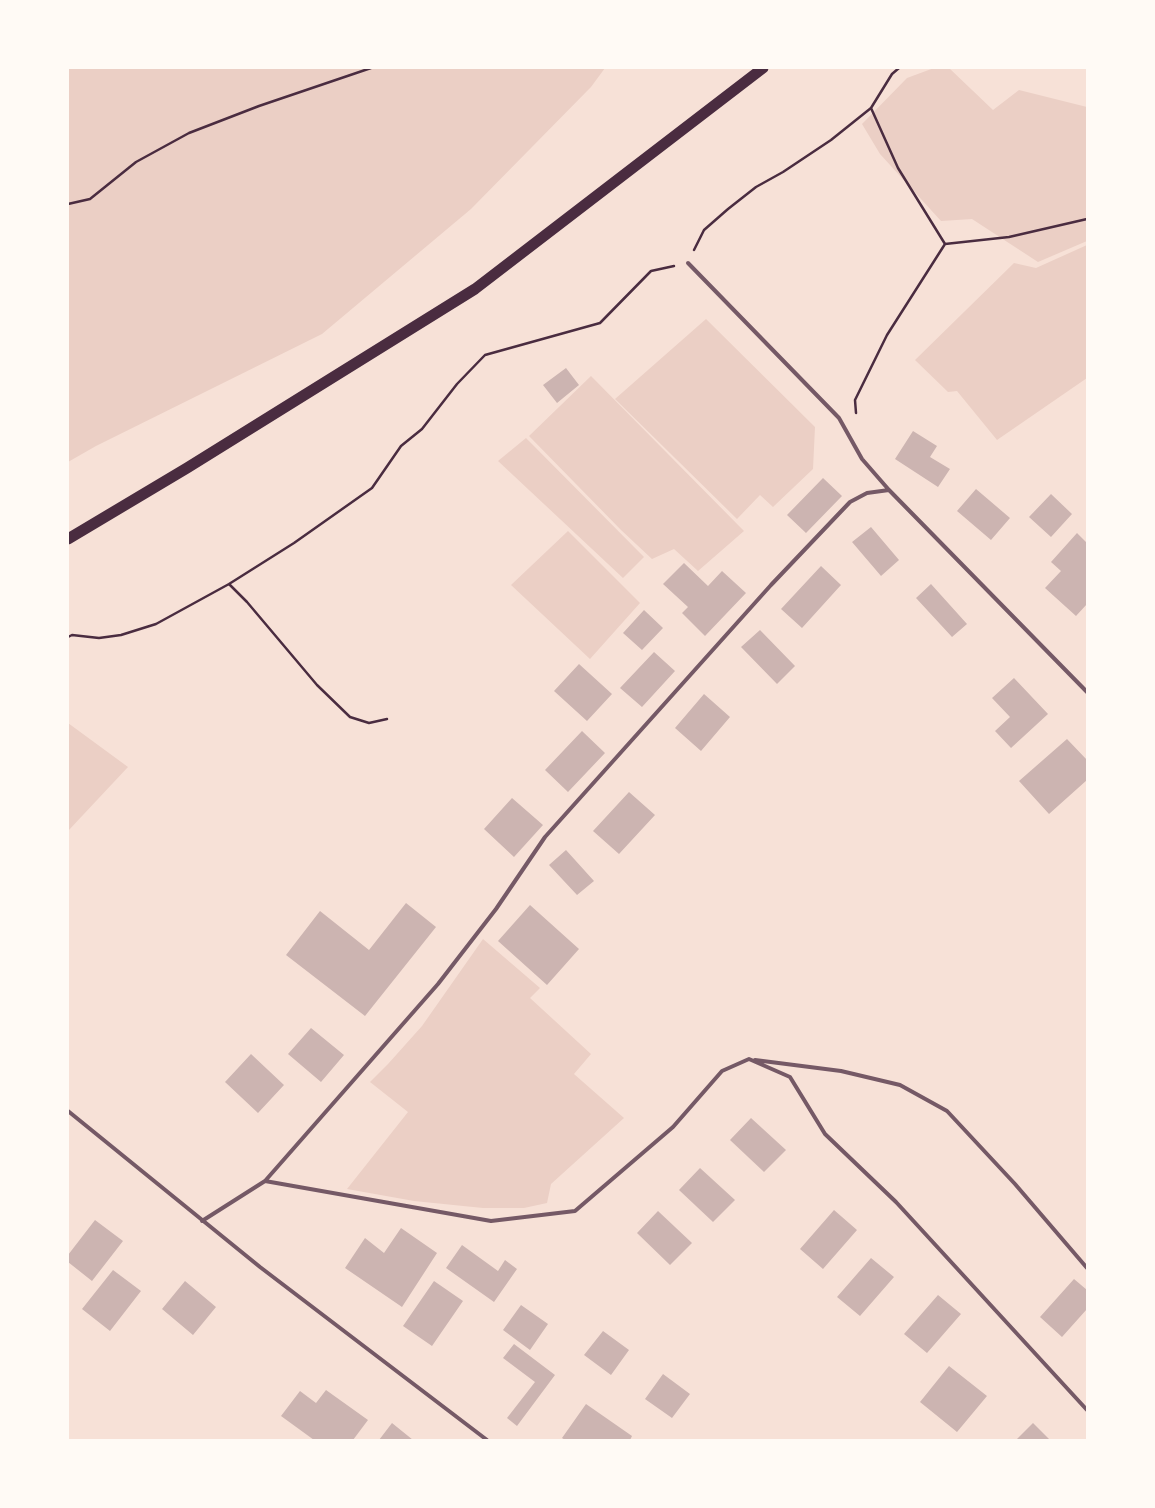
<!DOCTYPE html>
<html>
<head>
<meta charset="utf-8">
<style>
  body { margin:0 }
  #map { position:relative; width:1155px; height:1508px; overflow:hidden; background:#f7e1d7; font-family:"Noto Serif",serif }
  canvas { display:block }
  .frame { position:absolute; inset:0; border:69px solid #fffaf5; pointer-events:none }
</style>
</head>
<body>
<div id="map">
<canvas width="1155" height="1508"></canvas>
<div class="frame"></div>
</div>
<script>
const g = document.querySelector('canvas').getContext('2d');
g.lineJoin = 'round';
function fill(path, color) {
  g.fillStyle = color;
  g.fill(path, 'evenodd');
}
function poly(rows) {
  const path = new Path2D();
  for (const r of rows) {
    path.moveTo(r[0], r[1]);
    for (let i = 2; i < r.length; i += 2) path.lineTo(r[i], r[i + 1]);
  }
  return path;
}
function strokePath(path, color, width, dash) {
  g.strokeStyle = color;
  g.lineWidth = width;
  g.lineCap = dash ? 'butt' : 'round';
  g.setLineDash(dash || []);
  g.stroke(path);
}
fill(poly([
  [68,68,605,68,591,87,471,209,322,334,96,446,68,462],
  [934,68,949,68,993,110,1019,90,1087,107,1087,241,1038,262,972,219,941,221,880,154,862,124,907,78],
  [1087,245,1087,378,997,440,957,391,948,392,915,360,1014,263,1036,268],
  [706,319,815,427,813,469,773,507,760,495,737,519,615,399],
  [591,376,744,531,698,571,674,549,652,559,621,530,529,436],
  [526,438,644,557,623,578,498,461],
  [568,531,640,603,590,659,511,585],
  [68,723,128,767,68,831],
  [483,939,540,988,530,998,591,1054,574,1074,624,1118,551,1184,547,1203,524,1208,483,1208,414,1201,347,1189,408,1112,370,1082,388,1064,422,1026]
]), '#ebcfc5');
fill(poly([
  [566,368,579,385,557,403,543,385],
  [913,431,937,446,930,457,950,469,938,487,895,459],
  [823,478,842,496,806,533,787,515],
  [976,489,1010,518,991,540,957,511],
  [1051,494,1072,514,1051,537,1029,517],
  [871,527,899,560,881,576,852,542],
  [1077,533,1087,543,1087,604,1076,616,1045,588,1061,571,1051,562],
  [684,563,708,586,722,571,746,593,705,636,682,613,688,607,663,584],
  [821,566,841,585,802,628,781,609],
  [931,584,967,624,952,637,916,598],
  [644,610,663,628,642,650,623,633],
  [760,630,795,666,777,684,741,647],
  [654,652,675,671,642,707,620,688],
  [579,664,612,694,587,721,554,691],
  [1014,678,1048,714,1011,748,995,731,1010,717,992,698],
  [704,694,730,717,701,751,675,728],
  [582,731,605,753,568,792,545,770],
  [1067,739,1087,760,1087,780,1049,814,1019,781],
  [629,792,655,815,619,854,593,831],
  [512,798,543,825,514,857,484,829],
  [566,850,594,881,577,895,549,865],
  [406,903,436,927,365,1016,286,955,320,911,369,950],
  [530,905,579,949,547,985,498,941],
  [311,1028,344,1055,321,1082,288,1054],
  [251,1054,284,1085,258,1113,225,1082],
  [751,1118,786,1150,764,1172,730,1140],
  [700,1168,735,1200,713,1222,679,1190],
  [834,1210,857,1230,823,1269,800,1249],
  [658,1211,692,1243,670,1265,637,1233],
  [95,1220,123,1241,92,1281,68,1262,68,1255],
  [401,1228,437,1253,402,1307,345,1268,365,1238,384,1253],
  [462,1245,498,1271,505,1260,517,1269,494,1302,446,1268],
  [871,1258,894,1277,860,1316,837,1297],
  [113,1270,141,1291,110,1331,82,1309],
  [1074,1279,1087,1290,1087,1309,1062,1337,1040,1317],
  [185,1281,216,1307,193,1335,162,1309],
  [434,1281,463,1301,432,1346,403,1326],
  [938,1295,961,1314,927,1353,904,1334],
  [521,1305,548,1324,530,1350,503,1330],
  [603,1331,629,1350,611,1375,584,1355],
  [514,1344,555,1375,517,1426,507,1418,535,1382,503,1358],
  [949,1366,987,1396,957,1432,920,1402],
  [663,1374,690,1394,672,1418,645,1399],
  [326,1390,368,1420,353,1440,314,1440,281,1416,300,1391,316,1403],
  [586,1404,632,1436,630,1440,565,1440,562,1438],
  [392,1423,413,1440,379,1440],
  [1033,1423,1050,1440,1016,1440]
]), '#ccb4b1');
strokePath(poly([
  [899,68,892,74,871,108,898,168,945,244,1009,237,1087,219],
  [68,204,90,199,136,162,189,133,259,106,371,68],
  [694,250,704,230,728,209,756,187,783,172,831,140,871,108],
  [856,413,855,400,887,335,945,244],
  [229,584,294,543,372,488,401,446,422,429,457,384,485,355,600,323,651,271,674,266],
  [68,637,72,635,99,638,121,635,156,624,229,584,247,602,317,685,350,717,369,723,387,719]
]), '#4a2c40', 2.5);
strokePath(poly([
  [688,263,839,418,862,459,889,490,1087,692],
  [755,1060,841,1071,900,1085,947,1111,1015,1184,1087,1268],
  [68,1111,260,1267,487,1440],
  [265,1181,438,984,496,909,545,837,771,585,850,502,867,493,889,490],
  [202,1221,265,1181,491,1221,575,1211,673,1127,722,1071,749,1059,790,1077,825,1134,896,1202,1087,1410]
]), '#755966', 4);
strokePath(poly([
  [68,539,187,468,475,289,763,68]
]), '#4a2c40', 11);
</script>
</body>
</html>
